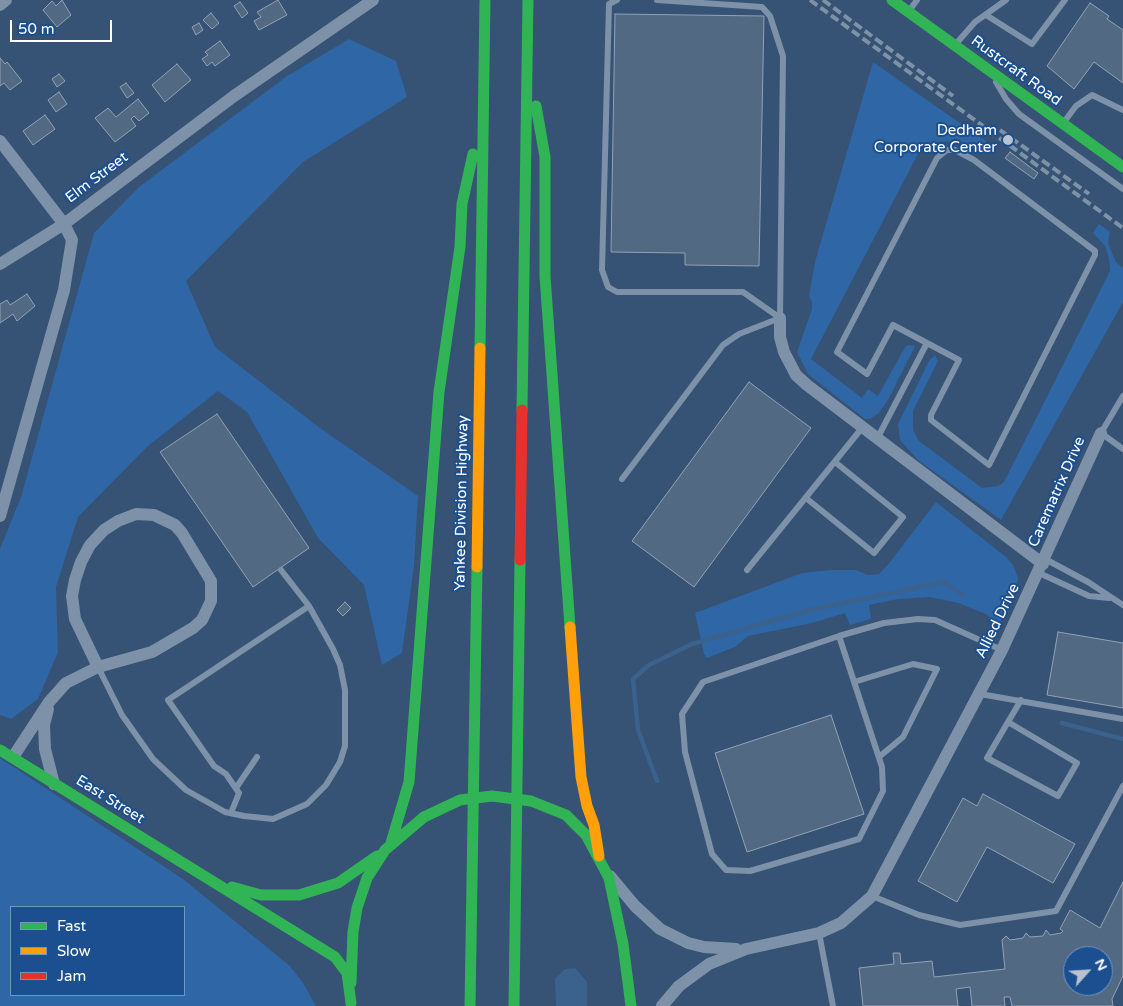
<!DOCTYPE html>
<html>
<head>
<meta charset="utf-8">
<style>
  body { margin:0 }
  #map { position:relative; width:1123px; height:1006px; overflow:hidden; background:#365274; font-family:"Varela Round",sans-serif }
  canvas { display:block }
  .legend { position:absolute; left:10px; top:906px; width:175px; height:90px; box-sizing:border-box; background:#1b4f8f; border:1px solid #7695bc; margin:0; padding:6px 9px; list-style:none; font-size:15px; color:#fff }
  .legend li { display:flex; align-items:center; gap:10px; height:25px }
  .legend b { width:25px; border:1px solid #7695bc }
  .north { position:absolute; left:1063px; top:946px; width:50px; height:50px; box-sizing:border-box; background:#1b4f8f; border:1px solid #7695bc; border-radius:50%; rotate:64deg; font-size:14px; font-weight:700; line-height:20px; text-align:center; color:#fff }
  .north::after { content:''; display:block; margin:auto; width:18px; height:22px; background:#b9c2ce; clip-path:polygon(50% 0,100% 100%,50% 72%,0 100%) }
  .scale { position:absolute; left:10px; top:20px; width:102px; height:22px; box-sizing:border-box; border:2px solid #fff; border-top:0; padding-left:6px; font-size:15px; line-height:18px; white-space:nowrap; color:#fff; -webkit-text-stroke:4px #1b4f8f; paint-order:stroke }
</style>
</head>
<body>
<div id="map">
<canvas width="1123" height="1006"></canvas>
<ul class="legend">
<li><b style="height:6px;background:#30b455"></b>Fast</li>
<li><b style="height:6px;background:#ff9f0a"></b>Slow</li>
<li><b style="height:6px;background:#e5322d"></b>Jam</li>
</ul>
<div class="north">N</div>
<div class="scale">50 m</div>
</div>
<script>
const g = document.querySelector('canvas').getContext('2d');
g.lineJoin = 'round';
function fill(path, color) {
  g.fillStyle = color;
  g.fill(path, 'evenodd');
}
function poly(rows) {
  const path = new Path2D();
  for (const r of rows) {
    path.moveTo(r[0], r[1]);
    for (let i = 2; i < r.length; i += 2) path.lineTo(r[i], r[i + 1]);
  }
  return path;
}
function strokePath(path, color, width, dash) {
  g.strokeStyle = color;
  g.lineWidth = width;
  g.lineCap = dash ? 'butt' : 'round';
  g.setLineDash(dash || []);
  g.stroke(path);
}
function label(font, color, halo, rows, align = 'center') {
  g.font = font + ' "Varela Round",sans-serif';
  g.lineWidth = 4;
  g.setLineDash([]);
  g.textBaseline = 'middle';
  g.strokeStyle = halo;
  g.fillStyle = color;
  for (const [text, x, y, turn = 0] of rows) {
    g.save();
    g.translate(x, y);
    g.rotate((+turn || 0) * Math.PI / 180);
    g.textAlign = isNaN(turn) ? turn : align;
    if (halo) g.strokeText(text, 0, 0);
    g.fillText(text, 0, 0);
    g.restore();
  }
}
fill(poly([
  [349,39,396,61,407,97,303,162,186,281,215,347,320,428,418,496,414,566,402,653,382,665,364,585,318,538,247,412,218,391,148,446,78,517,56,587,58,652,38,699,11,719,0,715,0,549,21,497,94,233,139,187,287,76],
  [873,62,991,145,983,154,957,141,934,142,925,146,919,152,811,359,862,398,868,389,878,396,905,347,908,345,915,346,889,398,879,413,870,419,865,419,808,374,797,352,812,309,812,302,809,296,815,262],
  [1099,224,1110,232,1108,242,1110,248,1116,262,1123,268,1123,302,1001,520,918,460,900,440,898,424,929,361,935,355,938,361,913,411,913,430,919,441,982,488,998,486,1004,482,1110,271,1109,258,1105,246,1093,233],
  [936,502,1006,557,1013,565,1018,578,1015,594,998,626,986,614,958,603,930,597,898,599,869,605,871,619,850,625,845,613,812,623,748,636,735,647,707,658,704,654,695,613,802,573,832,570,856,570,868,575,879,574,890,562],
  [0,758,183,879,290,966,303,983,316,1006,0,1006],
  [11,907,184,907,184,995,11,995]
]), '#2f66a5');
fill(poly([
  [575,968,587,982,587,1006,556,1006,555,979,565,969]
]), '#3b618d');
strokePath(poly([
  [1062,723,1123,739],
  [657,781,638,730,633,679,649,665,692,644,810,610,944,582,963,595]
]), '#3b618d', 4.5);
const building = poly([
  [62,0,71,15,57,27,43,10,52,1,56,6,62,0],
  [278,0,287,15,259,30,254,21,261,17,257,12,278,0],
  [240,2,248,13,242,18,234,6,240,2],
  [1090,3,1109,16,1107,19,1123,30,1123,83,1094,62,1074,89,1047,66,1090,3],
  [211,13,219,23,212,29,203,20,211,13],
  [615,14,764,16,759,266,685,265,685,253,611,252,615,14],
  [199,23,203,30,196,35,192,27,199,23],
  [220,41,230,55,215,66,212,62,207,66,202,59,208,55,205,52,220,41],
  [0,58,5,64,7,62,22,81,10,90,4,83,0,86,0,58],
  [177,64,191,80,165,102,152,85,177,64],
  [59,74,65,81,57,87,52,79,59,74],
  [126,83,134,93,127,98,120,87,126,83],
  [59,92,67,104,56,112,48,100,59,92],
  [138,99,149,113,139,121,134,116,131,119,136,126,115,142,95,118,108,108,116,117,138,99],
  [45,115,55,129,33,145,23,131,45,115],
  [1010,152,1038,173,1034,179,1005,158,1010,152],
  [27,294,35,306,17,321,13,314,0,323,0,304,7,300,10,305,27,294],
  [749,382,811,428,694,587,632,541,749,382],
  [217,414,309,548,253,587,160,452,217,414],
  [345,602,351,608,343,616,337,610,345,602],
  [1058,632,1123,643,1123,708,1047,695,1058,632],
  [831,715,864,814,747,852,715,753,831,715],
  [983,794,1075,844,1053,883,987,847,957,902,918,881,963,798,977,806,983,794],
  [1123,882,1123,976,1112,999,1113,1006,1012,1006,1010,997,1004,997,1005,1006,972,1006,970,987,956,989,958,1006,863,1006,859,968,894,964,893,953,900,953,901,964,932,961,934,977,1005,969,1002,940,1006,936,1010,940,1023,938,1026,933,1030,937,1043,936,1046,930,1050,935,1061,933,1063,931,1060,929,1070,910,1100,928,1123,882],
  [1073,956,1103,956,1103,986,1073,986,1073,956]
]);
fill(building, '#526984');
strokePath(building, '#92a2b6', 1);
strokePath(poly([
  [617,0,609,4,602,270,608,287,617,292,743,292,780,318],
  [657,0,762,7,770,16,783,56,780,318],
  [909,11,917,0],
  [986,15,1032,44,1065,0],
  [955,45,975,22,1006,0],
  [996,82,1006,99,1019,114,1123,189],
  [1064,122,1076,106,1092,95,1123,110],
  [947,150,955,150,974,160,1095,251,1095,255,989,465,931,420,931,415,959,360,893,325,867,374,837,352,937,158,947,150],
  [1123,396,1101,433,1123,449],
  [877,439,927,343],
  [622,479,723,345,739,334,780,318],
  [806,498,874,553,903,517,835,462],
  [1045,559,1088,582,1123,605],
  [747,570,862,428],
  [1039,573,1089,596,1109,598],
  [839,636,703,682,682,714,685,752,712,854,726,870,750,871,859,839,883,791,882,767,839,636,884,623,918,619,935,620,1002,650],
  [98,667,122,715,153,759,186,790,225,812,244,816,273,819,307,804,326,785,340,762,345,746,345,690,340,665,333,649,309,606,281,570],
  [854,682,913,664,937,669,903,737,879,757],
  [980,694,1123,719],
  [1008,722,1077,763,1058,796,987,758,1008,722,1021,700],
  [236,788,257,757],
  [231,813,239,793,226,774,214,766,168,700,309,606],
  [872,896,919,915,960,925,1056,911,1123,786],
  [819,933,833,1006]
]), '#7d92a8', 6);
strokePath(poly([
  [0,5,6,0],
  [0,141,64,224,72,240,64,290,0,516],
  [0,264,64,224,234,96,373,0],
  [780,318,780,337,784,352,796,375,807,385,1043,564],
  [48,709,44,725,45,749,54,784],
  [13,757,49,702,66,683,98,667,152,652,193,628,202,620,211,601,211,581,182,533,175,525,154,515,136,514,118,521,104,530,90,545,81,562,75,580,72,596,75,619,98,667],
  [610,876,635,906,660,929,688,943,704,947,736,949],
  [662,1006,679,986,709,964,746,949,819,933,841,923,872,896,1002,650,1101,433]
]), '#7d92a8', 12);
strokePath(poly([
  [892,0,1123,167],
  [536,106,545,157,545,276,570,627],
  [480,348,485,0],
  [522,410,528,0],
  [0,750,335,957,347,973,351,1003],
  [566,815,586,835,609,878,623,944,631,1006],
  [391,843,409,782,439,392,460,247,462,204,473,154],
  [232,887,261,895,299,895,338,883,377,856],
  [351,983,353,932,357,908,367,878,385,850,424,817],
  [470,1006,477,567],
  [514,1006,520,560]
]), '#30b455', 11);
strokePath(poly([
  [477,567,480,348],
  [570,627,581,777,587,806,594,825,599,856]
]), '#ff9f0a', 11);
strokePath(poly([
  [520,560,522,410]
]), '#e5322d', 11);
strokePath(poly([
  [810,0,1123,228],
  [823,0,953,96],
  [1000,130,1089,194]
]), '#7e92a7', 4, [9, 4]);
strokePath(poly([
  [424,817,460,800,492,796,531,801,566,815]
]), '#30b455', 11);
for (const [x, y, r, color] of [
  [1008,140,6,"#b9c2ce"]
]) {
  const dot = new Path2D();
  dot.arc(x, y, r, 0, 2 * Math.PI);
  g.fillStyle = color;
  g.fill(dot);
  strokePath(dot, '#1b4f8f', 2);
}
label('15px', '#fff', '#1b4f8f', [
  ["Rustcraft Road",1016,71,36],
  ["Elm Street",97,178,-37],
  ["Carematrix Drive",1057,492,-66],
  ["Yankee Division Highway",462,503,-89],
  ["Allied Drive",998,621,-64],
  ["East Street",110,800,32]
]);
label('15px', '#fff', '#1b4f8f', [
  ["Dedham",997,131],
  ["Corporate Center",997,148]
], 'right');
</script>
</body>
</html>
